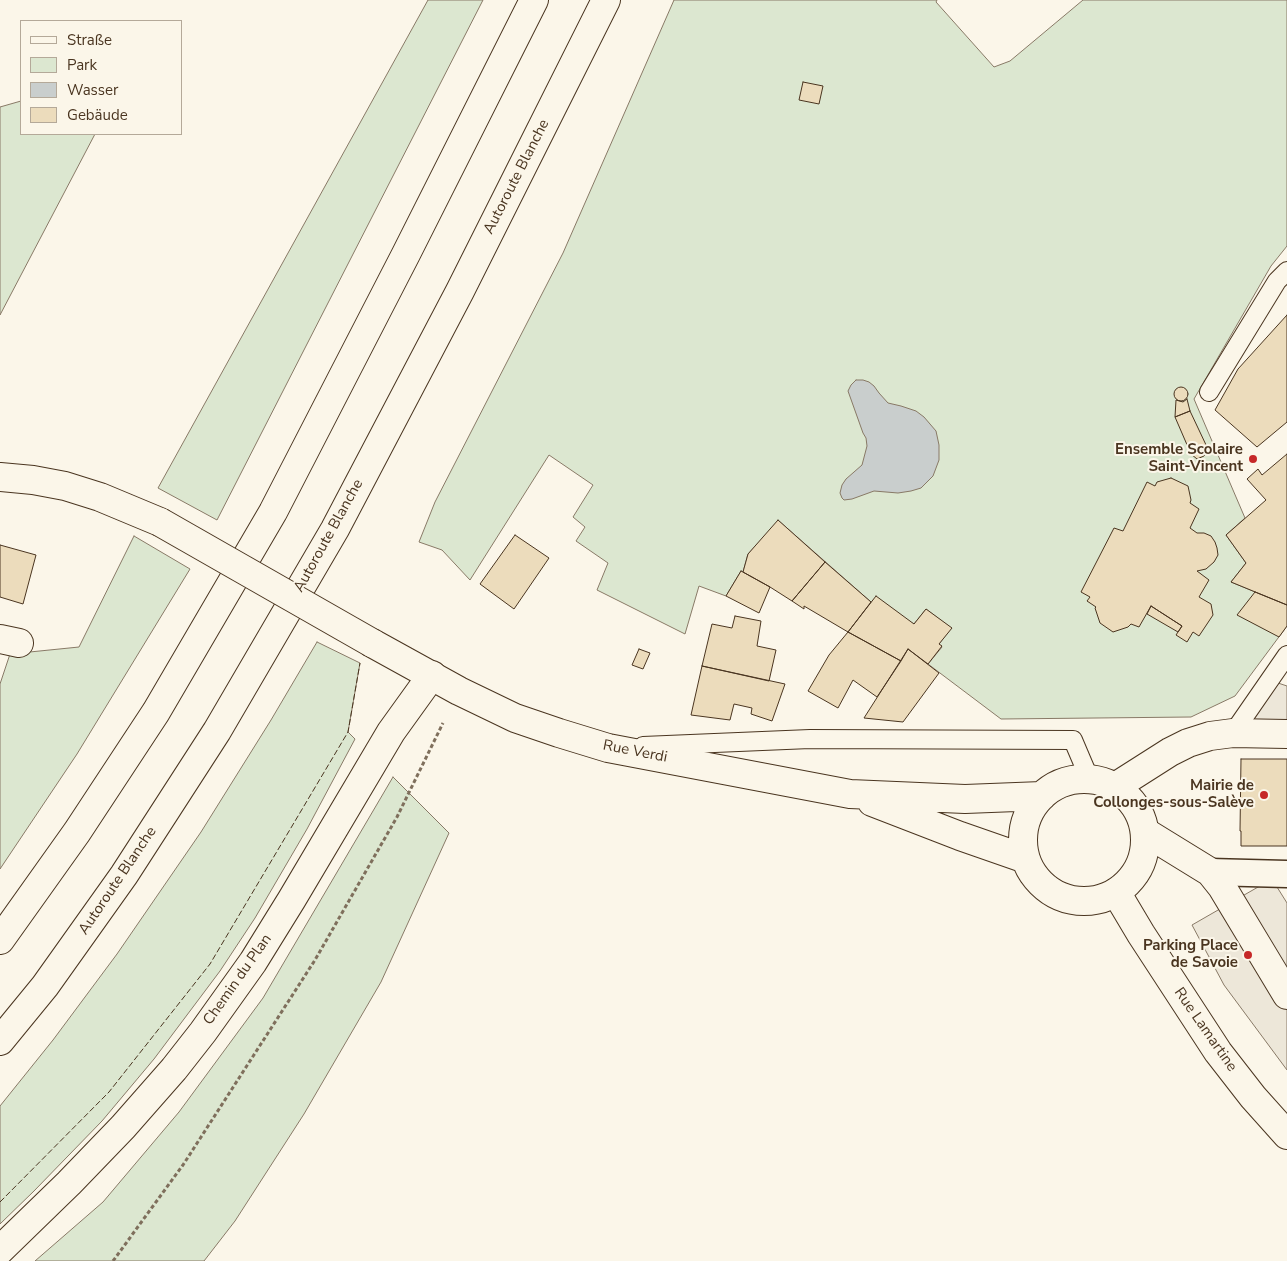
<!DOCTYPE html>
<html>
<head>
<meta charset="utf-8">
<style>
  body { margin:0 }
  #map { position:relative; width:1287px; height:1261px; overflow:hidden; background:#fbf6e9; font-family:"Nunito Sans",sans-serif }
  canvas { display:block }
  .legend { position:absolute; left:20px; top:20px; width:162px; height:115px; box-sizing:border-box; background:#fbf6e9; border:1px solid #b4a999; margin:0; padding:6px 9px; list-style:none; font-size:15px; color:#4a3520 }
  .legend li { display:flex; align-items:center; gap:10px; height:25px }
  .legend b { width:25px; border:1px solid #b4a999 }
</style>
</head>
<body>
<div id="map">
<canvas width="1287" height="1261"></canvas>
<ul class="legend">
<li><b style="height:6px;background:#fbf6e9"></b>Straße</li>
<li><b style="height:14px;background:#dce7d0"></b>Park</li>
<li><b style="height:14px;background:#c9cecd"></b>Wasser</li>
<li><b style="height:14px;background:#ecdcbc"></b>Gebäude</li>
</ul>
</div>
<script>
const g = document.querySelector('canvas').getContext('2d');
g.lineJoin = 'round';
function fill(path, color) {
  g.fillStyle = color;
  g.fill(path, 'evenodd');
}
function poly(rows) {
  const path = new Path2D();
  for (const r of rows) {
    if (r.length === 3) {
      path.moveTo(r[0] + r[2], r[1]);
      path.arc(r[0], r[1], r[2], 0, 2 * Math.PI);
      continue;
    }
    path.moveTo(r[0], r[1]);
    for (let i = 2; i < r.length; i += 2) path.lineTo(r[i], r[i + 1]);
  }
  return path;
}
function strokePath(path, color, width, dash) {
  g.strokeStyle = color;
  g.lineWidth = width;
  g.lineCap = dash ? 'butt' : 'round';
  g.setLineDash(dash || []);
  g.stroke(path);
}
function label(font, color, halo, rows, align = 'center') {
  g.font = font + ' "Nunito Sans",sans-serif';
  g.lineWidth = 4;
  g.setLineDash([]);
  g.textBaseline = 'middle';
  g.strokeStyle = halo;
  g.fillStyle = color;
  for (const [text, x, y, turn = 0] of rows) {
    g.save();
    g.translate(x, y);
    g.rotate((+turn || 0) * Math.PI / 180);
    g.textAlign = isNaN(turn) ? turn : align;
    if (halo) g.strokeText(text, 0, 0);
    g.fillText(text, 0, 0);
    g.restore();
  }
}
const green = poly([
  [428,0,483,0,217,520,158,488,428,0],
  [674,0,937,0,936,2,994,67,1010,61,1083,0,1287,0,1287,246,1271,266,1194,399,1245,518,1226,535,1246,563,1231,582,1287,605,1287,626,1235,696,1191,717,1001,719,928,664,942,647,939,644,951,628,926,609,914,624,871,602,779,521,748,554,743,572,741,571,726,596,699,586,685,634,597,590,608,563,576,541,585,527,573,517,593,485,549,455,470,580,442,550,419,542,435,502,563,253,674,0],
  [21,101,21,134,95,134,0,315,0,107,21,101],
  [134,536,190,569,77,754,0,869,0,684,10,654,79,647,134,536],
  [317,642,360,663,348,732,355,739,307,829,255,918,220,971,154,1059,102,1121,34,1191,0,1224,0,1106,53,1040,117,954,201,832,271,720,317,642],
  [393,777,449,833,381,982,304,1114,235,1221,204,1261,35,1261,103,1202,179,1112,263,998,393,777]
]);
fill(green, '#dce7d0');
strokePath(green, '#887966', 1);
const parking = poly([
  [1269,680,1287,686,1287,734,1233,733,1269,680],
  [1272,879,1287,903,1287,1070,1224,985,1192,925,1272,879]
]);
fill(parking, '#ede7d9');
strokePath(parking, '#887966', 1);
const water = poly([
  [856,380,863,380,869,382,874,386,879,393,888,403,901,406,916,411,924,417,936,431,939,445,939,460,933,476,921,488,911,491,898,493,874,491,852,499,844,500,842,498,840,493,842,485,846,479,862,465,867,446,866,438,863,433,848,391,851,385,856,380]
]);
fill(water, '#c9cecd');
strokePath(water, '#887966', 1);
const building = poly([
  [803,82,823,86,819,104,799,100,803,82],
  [1287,315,1287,422,1257,447,1215,410,1238,369,1287,315],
  [1181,394,7],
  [1187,399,1190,411,1175,417,1176,400,1183,402,1187,399],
  [1190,411,1207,447,1204,456,1197,459,1191,454,1175,417,1190,411],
  [1287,454,1287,605,1231,582,1246,563,1226,535,1266,500,1247,479,1258,469,1262,475,1287,454],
  [1171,478,1188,486,1191,500,1190,503,1199,509,1190,528,1197,533,1204,533,1211,536,1215,542,1217,548,1218,555,1214,562,1206,569,1197,571,1209,580,1199,597,1211,604,1213,615,1199,636,1193,632,1187,642,1176,635,1182,626,1151,606,1139,627,1131,624,1128,627,1113,632,1100,623,1095,608,1096,607,1087,601,1090,597,1081,592,1114,528,1123,531,1147,482,1155,486,1157,482,1171,478],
  [778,520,825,562,792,601,770,587,743,572,748,554,778,520],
  [515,535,549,558,514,609,480,584,515,535],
  [0,545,36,555,23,604,0,597,0,545],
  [825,562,871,602,848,632,804,606,804,609,792,601,825,562],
  [741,571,770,587,759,613,726,596,741,571],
  [1255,592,1287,605,1287,626,1279,637,1237,615,1255,592],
  [876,596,914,624,926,609,952,628,939,644,942,646,928,664,908,649,901,661,848,632,876,596],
  [1151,606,1182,626,1178,632,1147,614,1151,606],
  [735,616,761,621,757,646,776,650,769,681,702,666,712,624,732,628,735,616],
  [848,632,901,661,877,697,853,680,838,708,808,691,829,655,848,632],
  [639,649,650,653,643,669,632,665,639,649],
  [908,649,939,673,903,722,864,718,908,649],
  [702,666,785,684,772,721,751,714,752,708,734,704,730,720,691,715,702,666],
  [1241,759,1287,759,1287,846,1241,846,1241,831,1240,831,1241,759]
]);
fill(building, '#ecdcbc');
strokePath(building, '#4a3520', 1);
const service = poly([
  [1209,392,1277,281,1287,271],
  [1233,733,1287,655],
  [643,746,810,739,1073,740,1090,780]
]);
const pedestrian = poly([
  [1210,872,1287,874]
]);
const minor = poly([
  [0,639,19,643],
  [1115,787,1170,752,1188,743,1210,736,1233,733,1287,734],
  [1145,832,1210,872,1222,887,1287,995],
  [0,1250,69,1183,123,1127,174,1069,203,1032,253,962,292,899,391,732,432,675]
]);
const tertiary = poly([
  [0,477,33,480,65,486,100,497,160,522],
  [372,643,459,691,515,718,559,733,608,748,850,794,965,799,1042,796],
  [1084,840,61],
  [872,802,960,836,1026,859],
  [1116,892,1141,934,1218,1052,1253,1097,1287,1135]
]);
const motorway = poly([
  [0,940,77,832,156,712,273,512,406,254,534,0],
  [0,1041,45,986,124,875,217,731,335,529,460,291,606,0]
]);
strokePath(service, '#4a3520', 20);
strokePath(pedestrian, '#4a3520', 29);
strokePath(minor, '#4a3520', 30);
strokePath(tertiary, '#4a3520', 30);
strokePath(motorway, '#4a3520', 30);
strokePath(poly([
  [113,1261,183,1165,315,960,397,817,443,723]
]), '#7f6f5c', 3, [4, 2.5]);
strokePath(service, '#fbf6e9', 18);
strokePath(pedestrian, '#fbf6e9', 26);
strokePath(minor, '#fbf6e9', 28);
strokePath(tertiary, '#fbf6e9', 28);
strokePath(motorway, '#fbf6e9', 28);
const tertiaryBridge = poly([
  [160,522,372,643]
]);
strokePath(tertiaryBridge, '#4a3520', 30, []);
strokePath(tertiaryBridge, '#fbf6e9', 28);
strokePath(poly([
  [0,1202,109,1092,210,964,348,732,360,663]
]), '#4a3520', 1, [6, 2.5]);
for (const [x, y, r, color] of [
  [1253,459,5,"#c62828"],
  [1264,795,5,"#c62828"],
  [1248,955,5,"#c62828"]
]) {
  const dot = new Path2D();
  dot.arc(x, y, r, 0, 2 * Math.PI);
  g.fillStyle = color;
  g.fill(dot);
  strokePath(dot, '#fbf6e9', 2);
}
label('15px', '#4a3520', '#fbf6e9', [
  ["Autoroute Blanche",517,177,-63],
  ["Autoroute Blanche",329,536,-61],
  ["Rue Verdi",635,752,11],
  ["Autoroute Blanche",118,881,-56],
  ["Chemin du Plan",238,980,-55],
  ["Rue Lamartine",1205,1030,55]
]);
label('bold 15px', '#4a3520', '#fbf6e9', [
  ["Ensemble Scolaire",1243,450],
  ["Saint-Vincent",1243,467],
  ["Mairie de",1254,786],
  ["Collonges-sous-Salève",1254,803],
  ["Parking Place",1238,946],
  ["de Savoie",1238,963]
], 'right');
</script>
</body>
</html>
